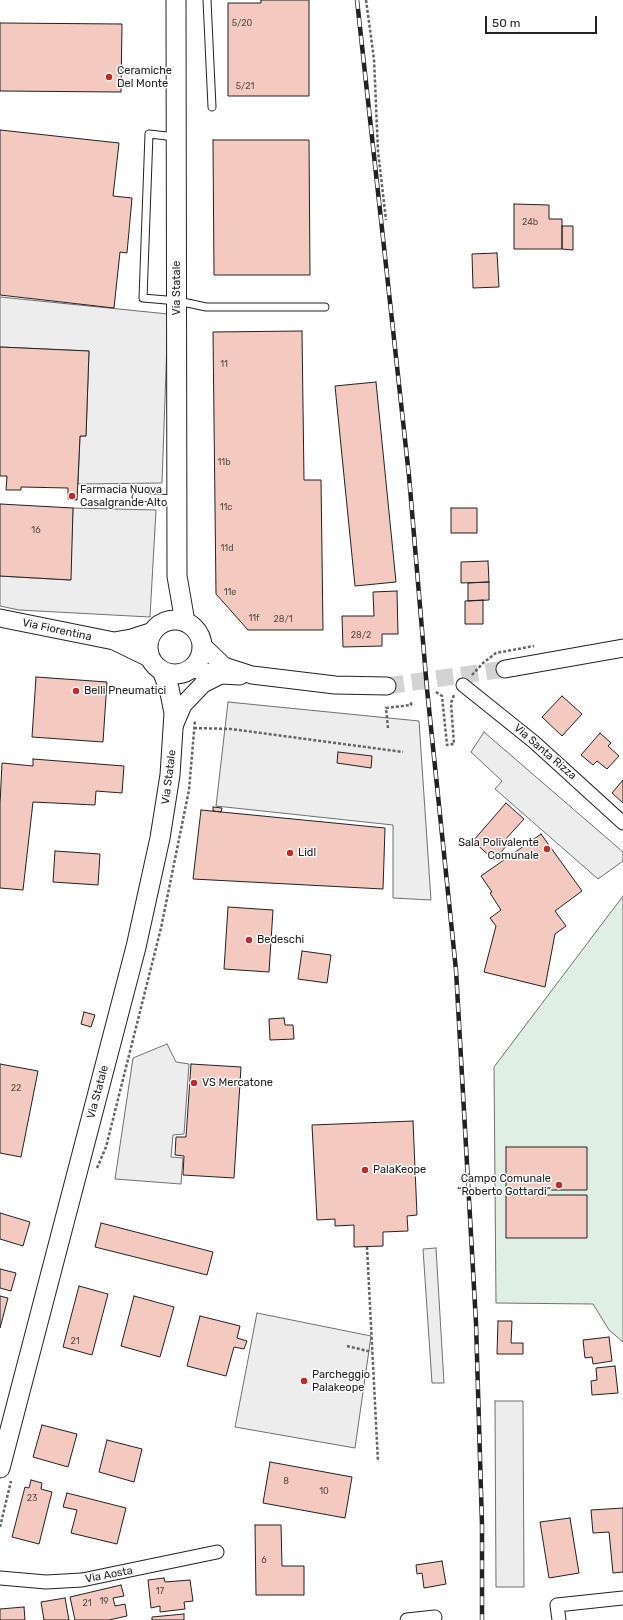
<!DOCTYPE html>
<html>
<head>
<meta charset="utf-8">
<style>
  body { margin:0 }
  #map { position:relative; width:623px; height:1620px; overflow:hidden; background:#fff; font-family:Rubik,sans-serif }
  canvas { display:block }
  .scale { position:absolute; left:485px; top:16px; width:112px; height:18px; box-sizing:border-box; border:2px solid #222; border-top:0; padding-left:5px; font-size:12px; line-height:14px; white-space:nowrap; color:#222; -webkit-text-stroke:3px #fff; paint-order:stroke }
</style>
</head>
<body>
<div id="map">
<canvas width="623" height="1620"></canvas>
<div class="scale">50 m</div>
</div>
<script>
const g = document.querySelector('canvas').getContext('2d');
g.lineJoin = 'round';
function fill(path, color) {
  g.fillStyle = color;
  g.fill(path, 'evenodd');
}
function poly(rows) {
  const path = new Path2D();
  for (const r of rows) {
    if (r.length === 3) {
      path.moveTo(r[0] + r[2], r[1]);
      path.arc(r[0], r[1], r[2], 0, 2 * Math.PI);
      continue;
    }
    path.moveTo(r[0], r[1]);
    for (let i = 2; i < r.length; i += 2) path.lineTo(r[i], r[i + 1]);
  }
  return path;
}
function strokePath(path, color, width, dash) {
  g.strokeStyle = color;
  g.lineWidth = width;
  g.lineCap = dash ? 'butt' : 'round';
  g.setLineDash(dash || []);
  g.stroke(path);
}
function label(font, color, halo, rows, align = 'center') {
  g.font = font + ' Rubik,sans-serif';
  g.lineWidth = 3;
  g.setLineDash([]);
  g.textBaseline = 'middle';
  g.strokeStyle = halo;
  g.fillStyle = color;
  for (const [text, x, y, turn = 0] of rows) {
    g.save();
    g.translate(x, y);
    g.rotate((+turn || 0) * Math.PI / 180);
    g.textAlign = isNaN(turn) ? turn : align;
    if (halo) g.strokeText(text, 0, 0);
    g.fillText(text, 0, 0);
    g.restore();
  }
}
const green = poly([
  [623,896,623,1342,609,1330,593,1304,496,1303,494,1067,623,896]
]);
fill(green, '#e0efe3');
strokePath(green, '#6f6f6f', 1);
const parking = poly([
  [0,297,168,314,162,483,78,484,80,436,86,436,89,351,1,347,0,360,0,297],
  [73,508,156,510,150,617,19,610,0,606,0,576,70,580,73,508],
  [228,702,419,721,431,900,393,898,393,825,216,806,228,702],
  [484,732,623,852,623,861,598,879,495,789,502,781,471,752,484,732],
  [167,1044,176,1062,189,1064,184,1134,173,1135,171,1157,183,1158,181,1184,115,1179,133,1058,167,1044],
  [436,1248,444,1383,432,1383,423,1249,436,1248],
  [257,1313,371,1336,355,1448,235,1427,257,1313],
  [495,1401,523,1401,524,1587,496,1587,495,1401]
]);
fill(parking, '#ededed');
strokePath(parking, '#6f6f6f', 1);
const building = poly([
  [261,0,309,0,309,96,228,96,228,3,261,3,261,0],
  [0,23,122,24,121,92,0,91,0,23],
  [0,130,119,143,113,196,132,198,127,253,120,252,114,308,0,295,0,130],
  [213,140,309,140,310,275,214,275,213,140],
  [514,204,549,205,549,219,562,219,562,249,514,249,514,204],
  [562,226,573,226,573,250,562,249,562,226],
  [497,253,499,287,473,288,472,254,497,253],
  [302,331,304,480,321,480,323,630,248,630,216,594,213,332,302,331],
  [0,347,89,351,86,436,80,436,77,500,68,499,68,488,21,487,21,490,6,490,7,476,0,476,0,347],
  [376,382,396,582,355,586,335,386,376,382],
  [0,504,73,508,71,580,0,576,0,504],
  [451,508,477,508,477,533,451,533,451,508],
  [488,561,489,582,461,583,461,562,488,561],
  [489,582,489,600,468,601,468,583,489,582],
  [397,591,398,634,382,634,382,646,343,647,342,616,374,616,373,592,397,591],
  [483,600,483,624,465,624,465,601,483,600],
  [36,677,107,682,103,742,32,737,36,677],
  [562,696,582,714,562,736,542,717,562,696],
  [600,733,611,743,608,746,619,756,607,769,597,761,593,765,581,755,600,733],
  [338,752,372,756,371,768,337,763,338,752],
  [33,759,124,766,122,793,96,791,95,805,33,802,23,890,0,888,0,804,2,763,33,766,33,759],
  [623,780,623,803,612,793,623,780],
  [506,803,524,819,504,841,508,844,494,860,473,841,506,803],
  [213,807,222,808,221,812,213,811,213,807],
  [201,810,385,828,383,889,193,879,201,810],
  [541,834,582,891,555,911,566,926,555,934,545,987,484,972,496,926,490,918,501,910,490,893,492,892,481,876,541,834],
  [55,851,100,854,98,885,53,882,55,851],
  [228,907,273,910,269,972,224,969,228,907],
  [302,951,331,955,327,983,298,979,302,951],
  [84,1012,95,1015,91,1027,81,1024,84,1012],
  [284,1018,285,1025,293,1025,294,1039,270,1040,269,1019,284,1018],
  [0,1064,38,1071,21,1157,0,1153,0,1064],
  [191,1064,241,1067,234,1178,183,1175,184,1156,175,1155,176,1137,186,1137,191,1064],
  [413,1121,417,1215,407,1216,408,1231,383,1232,383,1246,354,1247,354,1225,335,1226,335,1219,317,1220,312,1125,413,1121],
  [506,1147,587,1147,587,1190,506,1190,506,1147],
  [506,1195,587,1195,587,1238,506,1238,506,1195],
  [0,1213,30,1222,23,1246,0,1239,0,1213],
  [101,1223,213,1252,207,1275,95,1247,101,1223],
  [0,1269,16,1273,11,1291,0,1288,0,1269],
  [79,1286,108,1294,92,1355,63,1347,79,1286],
  [0,1296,8,1298,0,1328,0,1296],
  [134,1296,174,1307,160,1357,121,1346,134,1296],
  [200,1316,240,1326,237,1338,247,1341,244,1349,234,1347,226,1376,187,1366,200,1316],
  [498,1321,512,1321,511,1343,523,1343,523,1354,497,1354,498,1321],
  [609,1337,612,1361,593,1364,592,1357,585,1358,583,1340,609,1337],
  [615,1366,618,1393,592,1395,591,1381,597,1380,596,1368,615,1366],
  [42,1425,77,1434,68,1467,33,1457,42,1425],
  [107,1440,142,1449,134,1482,99,1472,107,1440],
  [270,1462,352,1477,345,1518,263,1503,270,1462],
  [31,1480,42,1483,41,1489,52,1492,39,1544,12,1537,25,1487,29,1488,31,1480],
  [67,1493,126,1508,117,1544,71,1533,77,1510,63,1507,67,1493],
  [623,1508,623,1572,613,1573,609,1532,593,1533,591,1510,623,1508],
  [570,1518,579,1573,549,1578,540,1522,570,1518],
  [255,1525,281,1525,282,1566,304,1566,304,1595,256,1595,255,1525],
  [442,1561,446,1584,424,1588,422,1573,417,1574,416,1565,442,1561],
  [164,1578,165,1582,190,1580,193,1601,184,1602,185,1609,160,1612,160,1606,151,1608,148,1580,164,1578],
  [121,1585,124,1596,113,1598,115,1606,125,1604,127,1616,109,1620,75,1620,70,1597,121,1585],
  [65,1598,69,1620,44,1620,41,1602,65,1598],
  [24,1607,25,1620,0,1620,0,1609,24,1607],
  [184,1614,184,1620,152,1620,152,1617,184,1614]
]);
fill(building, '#f3c9c0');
strokePath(building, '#222', 1);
strokePath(poly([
  [387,686,505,669]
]), '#d3d3d3', 17, [17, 8]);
const service = poly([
  [207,0,212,107],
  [176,137,149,134,143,298,178,301,206,307,325,307],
  [136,497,177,499]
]);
const minor = poly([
  [463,685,534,742,623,823],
  [0,1578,46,1582,82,1580,217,1552],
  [407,1620,435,1617],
  [559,1620,557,1605,623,1598]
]);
const tertiary = poly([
  [0,618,114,641,151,659],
  [114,641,131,638,153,631],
  [202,645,224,666,252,675,335,685,387,686],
  [192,669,221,675],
  [505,669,623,648],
  [174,726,183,705,203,684,221,675,240,676]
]);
const secondary = poly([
  [176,0,177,576,185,622],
  [175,647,27],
  [0,1468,136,947,160,838,170,775,174,713,169,688,162,671]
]);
strokePath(service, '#222', 9);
strokePath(minor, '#222', 15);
strokePath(tertiary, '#222', 19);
strokePath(secondary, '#222', 21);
strokePath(poly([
  [366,0,374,59,378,151,386,220],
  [472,675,483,663,496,653,534,646],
  [436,692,442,696,447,745,454,744,451,703,454,695],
  [194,728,231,729,403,752],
  [388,728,386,708,411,705,411,701],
  [97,1168,106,1147,161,928,189,790,195,720],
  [367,1247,378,1462],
  [347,1346,372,1352],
  [0,1527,11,1481]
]), '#646464', 2.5, [3, 2]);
strokePath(service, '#fff', 7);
strokePath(minor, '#fff', 13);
strokePath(tertiary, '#fff', 17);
strokePath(secondary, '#fff', 19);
const rail = poly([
  [357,0,409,476,427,689,456,970,476,1323,482,1525,482,1620]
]);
strokePath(rail, '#222', 4.5);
strokePath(rail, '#fff', 3, [9]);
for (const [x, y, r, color] of [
  [109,77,4,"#c62828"],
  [72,496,4,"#c62828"],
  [76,691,4,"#c62828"],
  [547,849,4,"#c62828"],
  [290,853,4,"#c62828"],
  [249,940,4,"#c62828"],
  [194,1083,4,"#c62828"],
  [365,1170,4,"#c62828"],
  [559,1185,4,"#c62828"],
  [304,1381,4,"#c62828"]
]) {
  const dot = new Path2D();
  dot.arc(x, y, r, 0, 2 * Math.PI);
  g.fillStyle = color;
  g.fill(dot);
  strokePath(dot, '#fff', 1.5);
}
label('9px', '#564c4a', null, [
  ["5/20",242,23],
  ["5/21",245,86],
  ["24b",530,222],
  ["11",224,364],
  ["11b",224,462],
  ["11c",226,507],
  ["16",36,530],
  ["11d",227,548],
  ["11e",230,592],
  ["11f",254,618],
  ["28/1",283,619],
  ["28/2",361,635],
  ["22",16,1088],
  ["21",75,1341],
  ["8",286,1481],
  ["10",324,1491],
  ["23",32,1498],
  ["6",264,1560],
  ["17",160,1591],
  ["19",104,1601],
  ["21",87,1603]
]);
label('11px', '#222', '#fff', [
  ["Ceramiche",117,71],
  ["Del Monte",117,84],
  ["Farmacia Nuova",80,490],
  ["Casalgrande Alto",80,503],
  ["Belli Pneumatici",84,691],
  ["Sala Polivalente",539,843,"right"],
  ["Comunale",539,856,"right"],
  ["Lidl",298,853],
  ["Bedeschi",257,940],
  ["VS Mercatone",202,1083],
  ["PalaKeope",373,1170],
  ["Campo Comunale",551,1179,"right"],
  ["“Roberto Gottardi”",551,1192,"right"],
  ["Parcheggio",312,1375],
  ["Palakeope",312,1388]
], 'left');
label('11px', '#222', '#fff', [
  ["Via Statale",177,288,-90],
  ["Via Fiorentina",57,630,12],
  ["Via Santa Rizza",545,752,41],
  ["Via Statale",169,777,-83],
  ["Via Statale",98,1092,-75],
  ["Via Aosta",109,1575,-11]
]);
</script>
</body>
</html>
